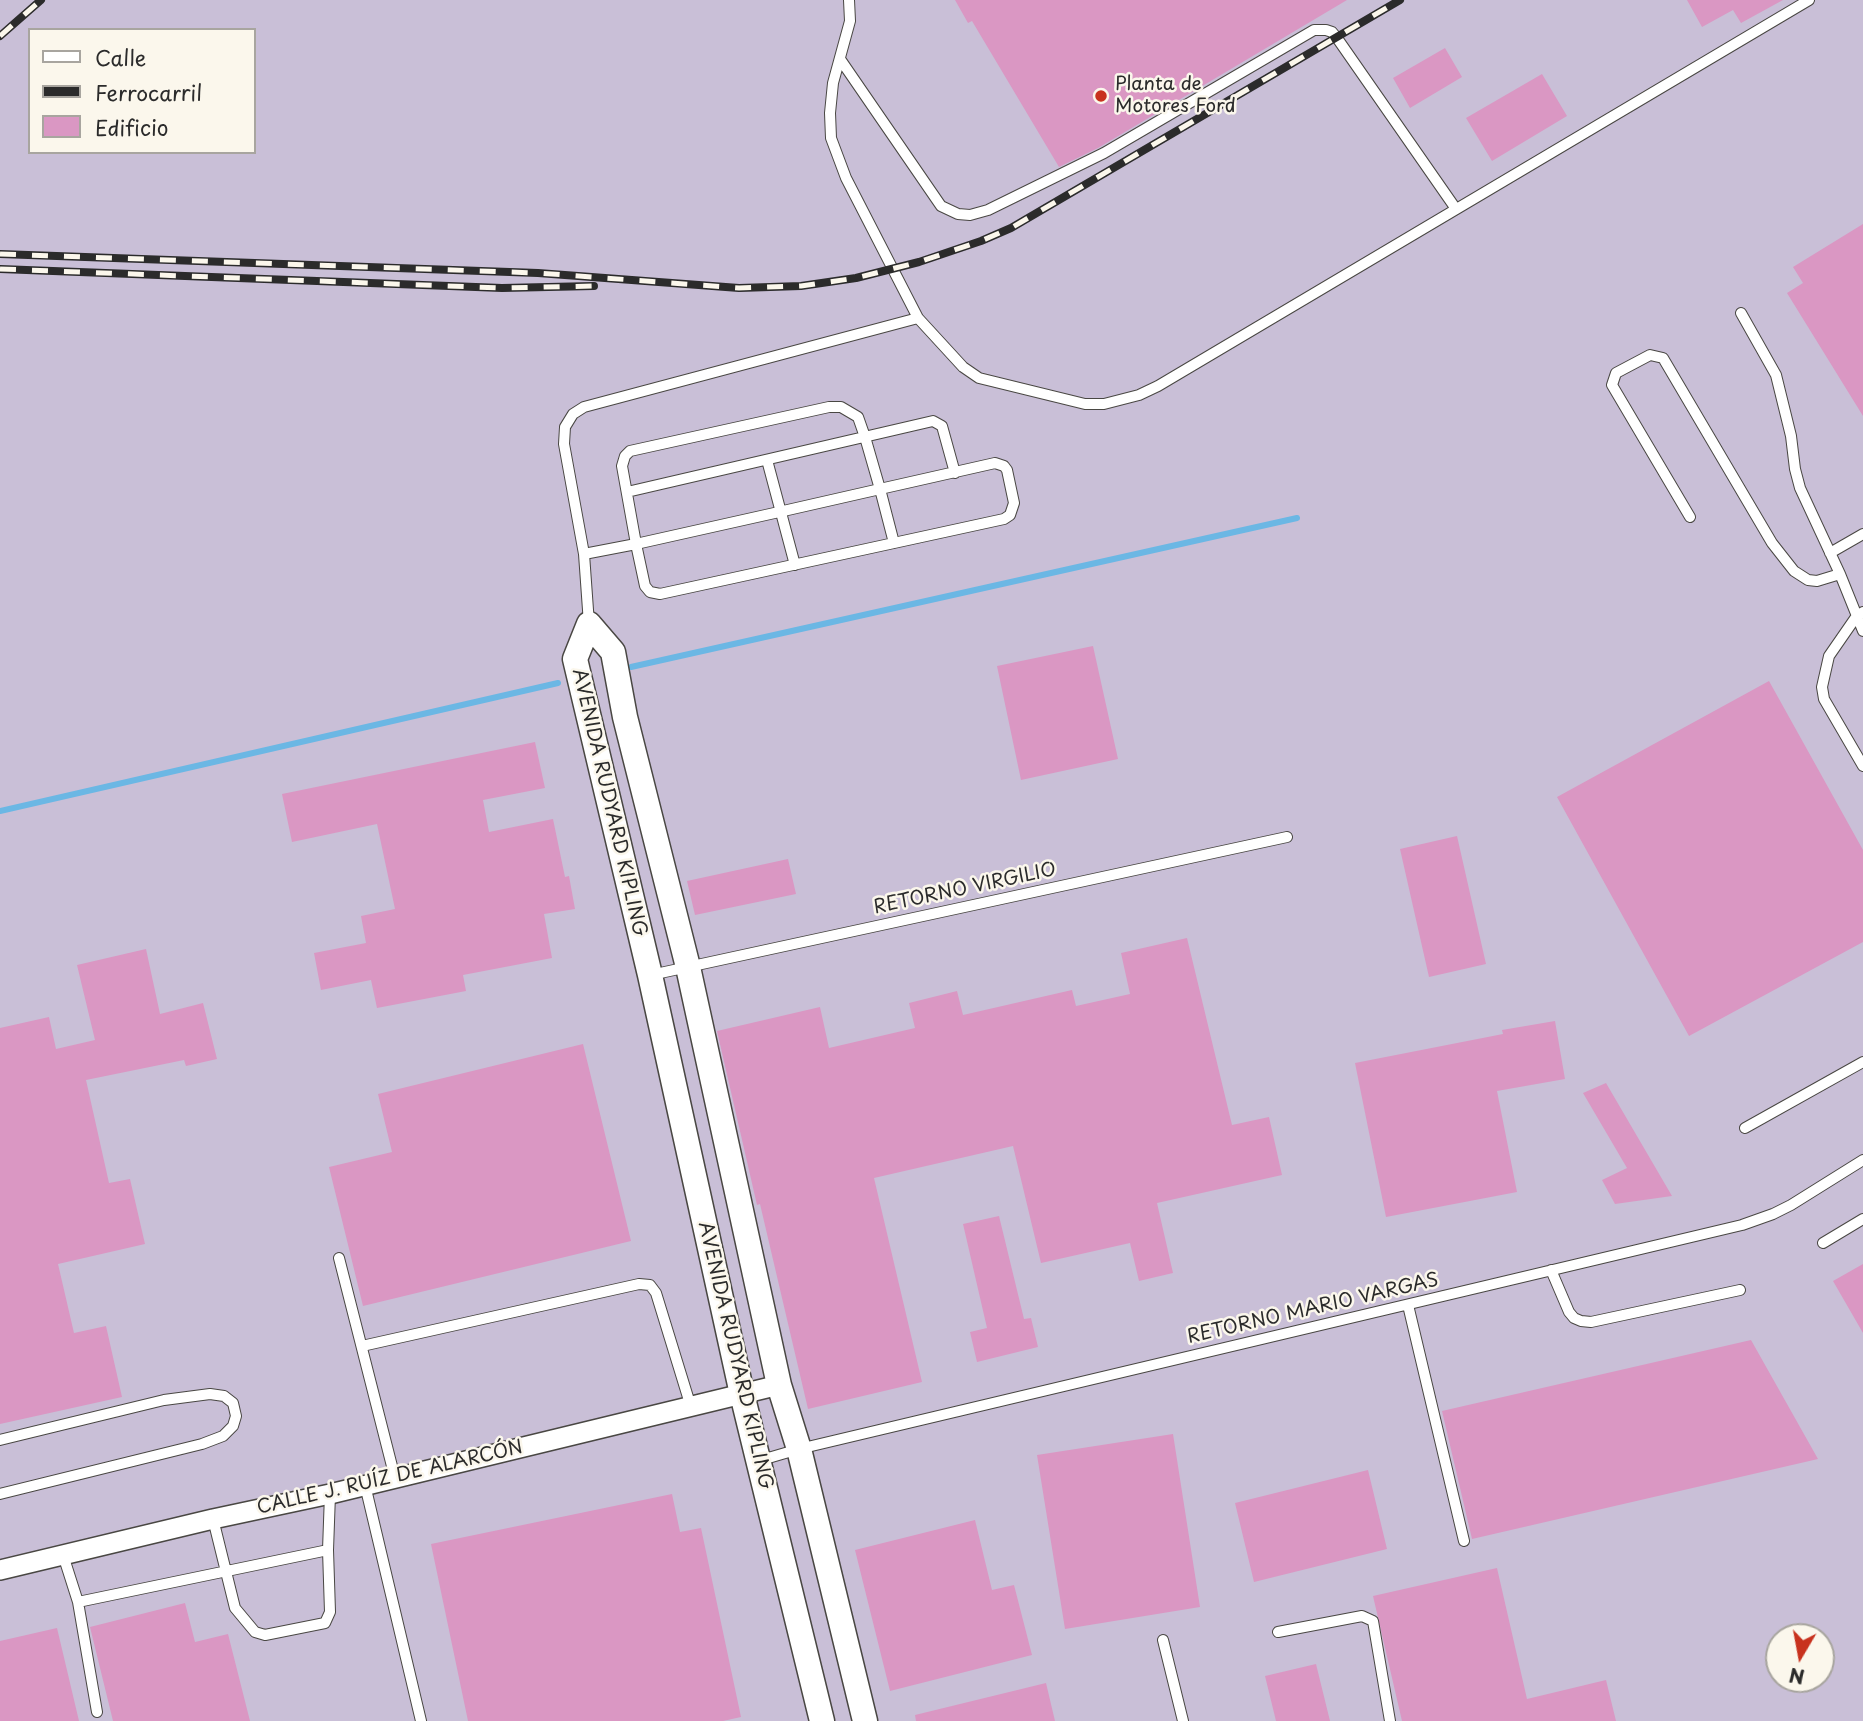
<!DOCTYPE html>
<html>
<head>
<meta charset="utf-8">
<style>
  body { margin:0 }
  #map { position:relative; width:1863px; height:1721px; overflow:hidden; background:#f2e5ca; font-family:"Playpen Sans",sans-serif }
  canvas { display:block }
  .legend { position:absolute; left:28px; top:28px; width:228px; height:126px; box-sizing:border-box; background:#fbf7ec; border:2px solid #a8a59f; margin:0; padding:9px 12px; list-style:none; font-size:21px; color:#2b2b2b }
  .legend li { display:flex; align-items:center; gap:14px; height:35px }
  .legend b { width:35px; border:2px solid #a8a59f }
  .north { position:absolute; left:1765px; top:1623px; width:70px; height:70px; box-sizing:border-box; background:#fbf7ec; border:2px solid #a8a59f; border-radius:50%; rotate:190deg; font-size:19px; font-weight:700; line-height:28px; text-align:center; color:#2b2b2b }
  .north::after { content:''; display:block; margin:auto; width:24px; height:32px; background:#c8321e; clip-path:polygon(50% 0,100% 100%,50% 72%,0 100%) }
</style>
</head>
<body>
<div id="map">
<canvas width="1863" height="1721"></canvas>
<ul class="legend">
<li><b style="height:9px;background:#fff"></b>Calle</li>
<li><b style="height:9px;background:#2b2b2b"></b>Ferrocarril</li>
<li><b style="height:19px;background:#da97c3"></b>Edificio</li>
</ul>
<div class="north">N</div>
</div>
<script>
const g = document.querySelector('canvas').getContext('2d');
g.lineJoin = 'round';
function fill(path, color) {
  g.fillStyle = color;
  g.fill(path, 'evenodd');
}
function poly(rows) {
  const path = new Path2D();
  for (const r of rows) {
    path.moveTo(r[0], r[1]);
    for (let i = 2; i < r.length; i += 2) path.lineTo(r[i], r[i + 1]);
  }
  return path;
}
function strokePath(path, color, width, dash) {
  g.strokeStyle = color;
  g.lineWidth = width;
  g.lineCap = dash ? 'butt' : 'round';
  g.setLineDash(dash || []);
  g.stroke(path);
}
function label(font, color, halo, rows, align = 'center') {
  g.font = font + ' "Playpen Sans",sans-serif';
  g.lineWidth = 5;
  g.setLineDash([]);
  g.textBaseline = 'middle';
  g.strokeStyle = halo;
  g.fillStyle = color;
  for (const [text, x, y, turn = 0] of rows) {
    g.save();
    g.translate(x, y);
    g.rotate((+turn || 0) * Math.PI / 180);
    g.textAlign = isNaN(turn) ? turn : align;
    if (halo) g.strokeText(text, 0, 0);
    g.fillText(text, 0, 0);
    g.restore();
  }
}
fill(poly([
  [0,0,1863,0,1863,1721,0,1721],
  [30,30,254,30,254,152,30,152],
  [1779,1637,1821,1637,1821,1679,1779,1679]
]), '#c9bfd7');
strokePath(poly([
  [631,667,1297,518],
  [0,811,558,683]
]), '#6bb7e4', 6);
fill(poly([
  [955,0,1347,0,1098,148,1059,167,972,21,968,23],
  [1687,0,1783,0,1741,23,1733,10,1702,27],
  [1445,48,1462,77,1410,108,1393,78],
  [1542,74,1567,116,1492,161,1466,118],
  [1863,224,1863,416,1787,293,1803,283,1793,267],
  [1093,646,1118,759,1021,780,997,666],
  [1769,681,1863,850,1863,942,1689,1036,1557,797],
  [535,742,545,788,483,800,489,832,553,819,565,877,569,876,575,909,544,914,552,958,463,975,466,991,377,1008,371,980,321,990,314,953,366,943,361,916,395,909,377,824,292,842,282,794],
  [1457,836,1486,964,1429,977,1400,849],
  [788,859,796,894,695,915,687,881],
  [1187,938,1232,1125,1269,1117,1282,1175,1157,1203,1173,1273,1139,1281,1130,1243,1041,1263,1013,1146,874,1178,922,1382,808,1409,760,1204,757,1205,717,1031,820,1007,829,1048,915,1028,909,1003,957,991,963,1015,1072,990,1076,1006,1130,994,1121,953],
  [146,949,160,1014,203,1003,217,1059,186,1066,184,1060,86,1080,109,1183,130,1179,145,1244,58,1264,74,1333,106,1326,122,1397,0,1424,0,1028,49,1017,56,1049,95,1040,77,965],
  [1555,1021,1565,1079,1497,1091,1517,1192,1386,1217,1355,1063,1503,1034,1502,1030],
  [583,1044,631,1241,363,1306,329,1167,392,1152,378,1094],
  [1606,1083,1672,1196,1615,1204,1602,1180,1627,1168,1583,1093],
  [999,1216,1024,1319,1031,1318,1038,1347,977,1362,970,1332,987,1328,963,1224],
  [1863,1264,1863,1333,1833,1281],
  [1751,1340,1818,1459,1472,1539,1442,1411],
  [1173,1434,1200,1607,1065,1629,1037,1455],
  [1368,1470,1387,1549,1254,1582,1235,1503],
  [672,1494,680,1532,701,1528,741,1717,723,1721,468,1721,431,1544],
  [975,1520,992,1590,1014,1585,1032,1655,890,1691,855,1550],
  [1497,1568,1527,1699,1606,1680,1616,1721,1402,1721,1373,1596],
  [185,1603,195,1642,228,1634,250,1721,113,1721,90,1627],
  [57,1628,79,1721,0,1721,0,1641],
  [1316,1664,1330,1721,1276,1721,1265,1676],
  [1046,1683,1055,1721,916,1721,915,1715]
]), '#da97c3');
const service = poly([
  [849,0,850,21,833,83,830,113,831,138,846,178,918,318,963,367,979,378,1085,404,1104,404,1139,395,1158,386,1809,0],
  [840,59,941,206,958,214,970,215,988,210,1104,153,1314,30,1326,30,1332,32,1337,38,1456,209],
  [1741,313,1776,375,1791,436,1795,469,1800,488,1840,574,1863,631],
  [767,460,795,565],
  [627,492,933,421,942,426,955,473],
  [1690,517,1612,385,1616,373,1650,355,1663,358,1772,543,1794,571,1808,580,1817,581,1840,574],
  [1830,553,1863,534],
  [584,554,636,544,779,512,880,489,995,463,1004,466,1007,470,1014,503,1010,515,1004,519,660,594,650,592,645,586,636,544,622,466,625,456,630,451,829,407,841,407,858,417,865,437,880,489,894,543],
  [1863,612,1856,617,1829,656,1822,687,1824,699,1863,766],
  [589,624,584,554,564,444,565,427,573,414,584,407,918,318],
  [651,975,1287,837],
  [1745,1128,1863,1062],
  [1823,1243,1863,1219],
  [339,1258,395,1478],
  [1551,1270,1569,1312,1574,1318,1581,1321,1591,1322,1740,1290],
  [1408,1305,1464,1541],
  [362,1346,639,1284,650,1285,656,1293,691,1407],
  [0,1440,164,1400,210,1394,224,1396,233,1403,236,1416,233,1426,223,1436,202,1444,0,1494],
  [758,1461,799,1449,1742,1225,1773,1214,1791,1205,1863,1160],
  [365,1485,421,1721],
  [213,1519,235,1608,255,1632,265,1635,325,1623,330,1612,328,1550,330,1494],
  [63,1555,78,1602,97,1712],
  [78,1602,328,1550],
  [1278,1632,1362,1616,1373,1621,1390,1721],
  [1163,1640,1183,1721]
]);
const minor = poly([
  [0,1570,213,1519,330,1494,779,1385]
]);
const tertiary = poly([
  [822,1721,742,1394,650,975,575,659,589,624,613,652,625,717,688,967,779,1385,799,1449,865,1721]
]);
strokePath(service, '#494743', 12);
strokePath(minor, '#494743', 22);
strokePath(tertiary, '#494743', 27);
strokePath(service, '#fff', 10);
strokePath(minor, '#fff', 19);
strokePath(tertiary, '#fff', 24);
const rail = poly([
  [0,36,41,0],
  [0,254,538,273,739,288,801,286,856,278,919,262,981,241,1011,228,1400,0],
  [0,269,502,288,594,286]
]);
strokePath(rail, '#2b2b2b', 8);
strokePath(rail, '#fbf7ec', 5, [16]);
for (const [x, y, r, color] of [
  [1101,96,7,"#c8321e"]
]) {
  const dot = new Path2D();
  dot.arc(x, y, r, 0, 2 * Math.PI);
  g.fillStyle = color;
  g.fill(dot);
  strokePath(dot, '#fbf7ec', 2.5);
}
label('19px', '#2b2b2b', '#fbf7ec', [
  ["Planta de",1115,85],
  ["Motores Ford",1115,107]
], 'left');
label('19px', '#2b2b2b', '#fbf7ec', [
  ["AVENIDA RUDYARD KIPLING",609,803,77],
  ["RETORNO VIRGILIO",965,889,-12],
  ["RETORNO MARIO VARGAS",1313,1309,-13],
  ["AVENIDA RUDYARD KIPLING",735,1356,77],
  ["CALLE J. RUÍZ DE ALARCÓN",390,1478,-13]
]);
</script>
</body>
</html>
